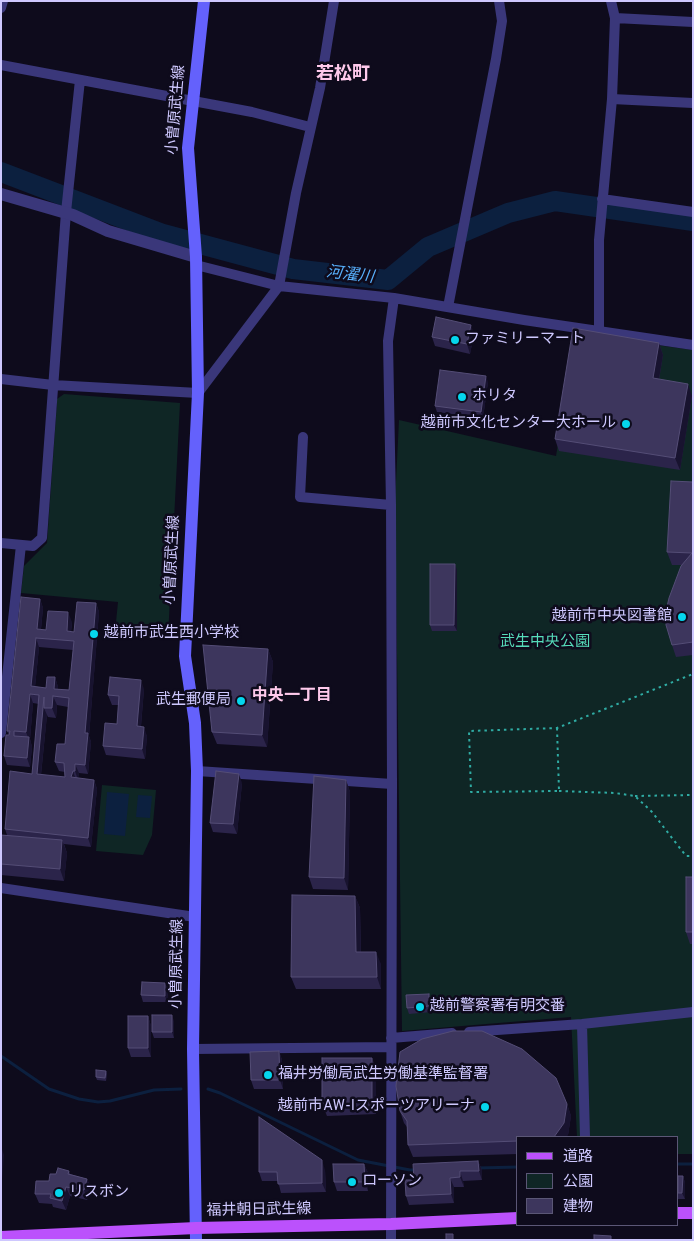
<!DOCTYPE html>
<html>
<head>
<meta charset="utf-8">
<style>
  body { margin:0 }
  #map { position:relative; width:694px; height:1241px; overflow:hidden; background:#0e0b1c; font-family:Overpass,"Noto Sans JP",sans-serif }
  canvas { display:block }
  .frame { position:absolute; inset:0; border:2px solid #cec8fe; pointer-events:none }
  .legend { position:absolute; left:516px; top:1136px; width:162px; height:90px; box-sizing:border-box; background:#0e0b1c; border:1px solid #5b5776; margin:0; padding:6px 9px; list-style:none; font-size:15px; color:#cec8fe }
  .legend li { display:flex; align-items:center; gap:10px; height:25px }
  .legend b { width:25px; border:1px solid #5b5776 }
</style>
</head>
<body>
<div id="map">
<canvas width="694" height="1241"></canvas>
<div class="frame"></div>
<ul class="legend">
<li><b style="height:6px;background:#bb51fc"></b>道路</li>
<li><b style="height:14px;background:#0f2625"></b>公園</li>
<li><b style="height:14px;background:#3d365d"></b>建物</li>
</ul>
</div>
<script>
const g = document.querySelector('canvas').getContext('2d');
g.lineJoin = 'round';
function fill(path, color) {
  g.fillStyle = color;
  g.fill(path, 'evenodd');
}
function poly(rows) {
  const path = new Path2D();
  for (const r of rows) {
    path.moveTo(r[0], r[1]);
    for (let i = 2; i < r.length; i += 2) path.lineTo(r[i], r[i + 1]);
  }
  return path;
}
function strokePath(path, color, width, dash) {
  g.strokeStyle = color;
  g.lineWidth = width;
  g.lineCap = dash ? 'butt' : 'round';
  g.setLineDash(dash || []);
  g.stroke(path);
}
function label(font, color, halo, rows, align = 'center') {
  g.font = font + ' Overpass,"Noto Sans JP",sans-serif';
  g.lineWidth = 5;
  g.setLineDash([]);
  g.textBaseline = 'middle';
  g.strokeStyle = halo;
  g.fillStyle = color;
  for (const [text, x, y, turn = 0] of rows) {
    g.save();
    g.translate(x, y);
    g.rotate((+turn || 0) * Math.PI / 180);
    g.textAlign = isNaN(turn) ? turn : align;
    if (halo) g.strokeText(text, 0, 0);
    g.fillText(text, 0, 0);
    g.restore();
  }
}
fill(poly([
  [576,334,693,350,693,1154,678,1154,678,1137,577,1137,571,1017,402,1031,395,502,399,420,556,456],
  [64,394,180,403,168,637,115,632,118,602,21,593,24,566,47,543,57,402,57,399],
  [102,785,156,790,152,835,143,855,96,851]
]), '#0f2625');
fill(poly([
  [107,792,129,794,125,836,104,834],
  [138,795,152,796,150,818,136,817]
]), '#0c203f');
strokePath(poly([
  [1,1056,49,1089,79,1099,98,1102,110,1101,154,1090,181,1089],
  [208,1089,220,1093,358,1160,410,1170,417,1170],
  [678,1164,693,1164],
  [478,1168,518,1167]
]), '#0c203f', 3);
strokePath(poly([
  [1,172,163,234,293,269,388,280,428,247,508,213,555,201,693,221]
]), '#0c203f', 20);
strokePath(poly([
  [557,728,559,791,471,792,469,731,557,728,693,674],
  [559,791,615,793,635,796,652,812,686,856,693,856],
  [635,796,693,795]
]), '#2faba3', 2, [2.5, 4]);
strokePath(poly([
  [1,8,3,1],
  [615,18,693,22],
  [1,65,252,112,310,127],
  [612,99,693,103],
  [602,199,693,212],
  [196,265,279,286,394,298,524,320,693,345],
  [448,307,496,59,502,21,499,1],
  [599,331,599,240,612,99,615,18,611,1],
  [1,379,53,385,198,393,279,286,296,193,320,88,334,1],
  [303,437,300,497,391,505],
  [1,543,33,546,42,538,66,212,80,80],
  [1,733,21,545],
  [197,771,392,784],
  [1,888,195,917],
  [582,1024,585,1137],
  [469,1032,582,1024,693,1012],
  [391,1038,452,1033],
  [193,1049,391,1047],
  [391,1240,392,784,391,505,388,341,394,298]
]), '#3a377a', 10);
strokePath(poly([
  [1,194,73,215,108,231,196,257]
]), '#3a377a', 12);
strokePath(poly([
  [196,1240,193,1049,197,771,195,723,185,656,198,393,196,257,188,148,204,1]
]), '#6461fc', 12);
strokePath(poly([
  [678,1213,693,1213],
  [1,1237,196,1228,391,1224,518,1218]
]), '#bb51fc', 12);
fill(poly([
  [474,334,470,354,435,346,432,337],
  [659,343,663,355,659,380,692,396,680,470,559,451,555,439],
  [488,382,483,418,437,412,435,406],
  [693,482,693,655,676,657,672,645,682,565,672,565,667,552],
  [457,570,457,631,432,631,430,625],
  [40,599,43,608,41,629,46,630,72,622,71,632,74,632,96,603,99,612,89,736,91,742,88,774,79,773,78,778,94,780,97,789,91,847,64,844,67,853,64,881,1,875,1,835,7,835,5,829,32,774,39,704,33,703,30,739,32,747,30,767,7,765,4,756,9,735,7,731],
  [39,647,73,650,69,690,58,689,58,687,55,677,46,688,35,687],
  [57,705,68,707,65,744,55,762,59,771,65,772,65,777,41,775,47,715,48,717,56,718],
  [268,649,273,662,267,747,217,744,212,732],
  [144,689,141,726,147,736,145,759,106,755,103,746,117,724,119,705,112,705,108,695],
  [346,780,350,792,348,890,313,889,309,877],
  [242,783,237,834,213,832,210,823],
  [693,877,693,944,690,944,686,932],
  [355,896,360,908,361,952,381,964,381,989,296,989,291,977],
  [168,989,167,1002,143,1002,141,995],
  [431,1001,431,1012,409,1014,407,1008],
  [148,1016,151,1026,151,1057,131,1057,128,1048],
  [174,1021,174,1038,154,1038,152,1032],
  [279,1051,282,1060,283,1089,254,1089,251,1080],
  [372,1058,376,1070,376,1114,327,1116,322,1104],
  [106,1071,107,1074,106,1081,97,1080,96,1077],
  [567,1104,571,1116,568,1135,518,1137,518,1154,413,1157,408,1145,407,1127,404,1123,400,1111],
  [478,1161,482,1170,482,1180,463,1181,464,1187,454,1187,454,1203,409,1205,406,1196,414,1180],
  [364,1164,368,1173,368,1191,337,1191,334,1182],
  [325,1170,326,1192,281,1193,278,1181,262,1181,259,1172],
  [69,1171,70,1174,87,1179,91,1188,87,1200,70,1196,66,1210,53,1207,52,1204,39,1203,35,1194,56,1174],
  [678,1176,683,1176,685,1183,685,1199,678,1199]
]), '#2b244a');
fill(poly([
  [471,325,474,334,470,354,467,344],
  [659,343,663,355,657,391,653,378],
  [486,376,488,382,483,418,481,412],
  [688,384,692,396,680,470,675,458],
  [455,564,457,570,457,631,454,625],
  [40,599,43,608,40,638,37,629],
  [96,603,99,612,89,736,91,742,88,774,85,765,85,733],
  [68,612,72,622,70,641,67,631],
  [36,638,39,647,34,696,31,686],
  [268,649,273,662,267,747,262,735],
  [55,677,58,687,57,698,54,689],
  [141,680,144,689,140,735,137,726],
  [30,694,33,703,30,739,32,747,30,767,27,758,29,740,26,732],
  [53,696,57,705,56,718,52,708],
  [44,697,44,708,47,715,40,783,37,774],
  [144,727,147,736,145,759,142,749],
  [75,764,79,773,78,780,75,771],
  [73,771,76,780,71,777],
  [239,774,242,783,237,834,233,824],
  [94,780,97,789,91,847,88,838],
  [346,780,350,792,348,890,344,878],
  [62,840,67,853,64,881,60,869],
  [355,896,360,908,361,964,356,952],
  [376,952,381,964,381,989,377,977],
  [165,983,168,989,167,1002,165,996],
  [429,994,431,1001,431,1012,429,1006],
  [172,1015,174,1021,174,1038,172,1032],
  [148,1016,151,1026,151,1057,148,1048],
  [279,1051,282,1060,283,1089,280,1080],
  [372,1058,376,1070,376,1114,372,1102],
  [567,1104,571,1116,568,1135,567,1137,554,1137],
  [1,1146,4,1155,1,1193],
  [322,1160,325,1170,326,1192,322,1183],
  [478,1161,482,1170,482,1180,479,1171],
  [364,1164,368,1173,368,1191,365,1182],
  [460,1171,463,1181,464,1187,460,1177],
  [683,1176,685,1183,685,1199,682,1193],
  [450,1178,454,1187,454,1203,451,1194],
  [87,1179,91,1188,87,1200,84,1190],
  [66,1187,70,1196,66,1210,62,1201]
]), '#18132f');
const building = poly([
  [436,317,471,325,467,344,432,337,436,317],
  [573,328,659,343,653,378,688,384,675,458,555,439,573,328],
  [440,370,486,376,481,412,435,406,440,370],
  [671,481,693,482,693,642,672,645,666,625,666,611,669,598,681,566,692,553,667,552,671,481],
  [430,564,455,564,454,625,430,625,430,564],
  [21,597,40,599,37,629,46,630,48,611,68,612,67,631,74,632,77,602,96,603,85,733,88,733,85,765,75,764,75,771,73,771,71,777,94,780,88,838,5,829,10,771,32,774,39,695,30,694,26,732,14,731,14,736,29,737,27,758,4,756,6,735,9,735,10,731,7,731,21,597],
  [36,638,74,641,69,690,54,689,55,677,47,677,46,688,31,686,36,638],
  [53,696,69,698,65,744,57,744,55,762,64,763,65,777,37,774,44,697,44,708,52,708,53,696],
  [203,645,268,649,262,735,212,732,203,645],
  [110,677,141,680,137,726,144,727,142,749,103,746,105,723,117,724,119,696,108,695,110,677],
  [216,771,239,774,233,824,210,823,216,771],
  [314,776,346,780,344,878,309,877,314,776],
  [1,835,62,840,60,869,1,864,1,835],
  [686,877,693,877,693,932,686,932,686,877],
  [292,895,355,896,356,952,376,952,377,977,291,977,292,895],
  [142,982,165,983,165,996,141,995,142,982],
  [429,994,429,1006,407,1008,406,995,429,994],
  [152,1015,172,1015,172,1032,152,1032,152,1015],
  [128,1016,148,1016,148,1048,128,1048,128,1016],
  [453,1031,482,1031,522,1049,556,1078,567,1104,564,1123,554,1137,518,1137,518,1141,408,1145,407,1121,400,1111,396,1086,400,1052,422,1039,453,1031],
  [279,1051,280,1080,251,1080,250,1052,279,1051],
  [322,1058,372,1058,372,1102,322,1104,322,1058],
  [96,1070,106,1071,105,1078,96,1077,96,1070],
  [259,1117,322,1160,322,1183,278,1184,277,1172,259,1172,259,1117],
  [478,1161,479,1171,460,1171,460,1177,450,1178,451,1194,406,1196,405,1180,414,1180,413,1164,478,1161],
  [333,1164,364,1164,365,1182,334,1182,333,1164],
  [58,1168,69,1171,68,1174,87,1179,84,1190,66,1187,62,1201,50,1198,51,1194,35,1194,36,1181,49,1181,50,1174,56,1174,58,1168],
  [678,1176,683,1176,682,1193,678,1193,678,1176],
  [446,1234,453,1234,453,1240,446,1240,446,1234],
  [594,1235,611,1236,611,1240,594,1240,594,1235]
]);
fill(building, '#3d365d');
strokePath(building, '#544d76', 1);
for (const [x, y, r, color] of [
  [455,340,5,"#05d6ed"],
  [462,397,5,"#05d6ed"],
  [626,424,5,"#05d6ed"],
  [682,617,5,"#05d6ed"],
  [94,634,5,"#05d6ed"],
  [241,701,5,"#05d6ed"],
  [420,1007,5,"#05d6ed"],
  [268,1075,5,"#05d6ed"],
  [485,1107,5,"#05d6ed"],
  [352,1182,5,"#05d6ed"],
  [59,1193,5,"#05d6ed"]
]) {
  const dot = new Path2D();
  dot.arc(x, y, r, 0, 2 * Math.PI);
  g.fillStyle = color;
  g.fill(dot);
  strokePath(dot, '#0e0b1c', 2);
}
label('15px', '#cec8fe', '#0e0b1c', [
  ["小曽原武生線",177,110,-85],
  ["小曽原武生線",173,560,-87],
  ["小曽原武生線",178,964,-89],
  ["福井朝日武生線",259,1211,-1]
]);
label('15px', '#cec8fe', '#0e0b1c', [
  ["ファミリーマート",465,340],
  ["ホリタ",472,397],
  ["越前市文化センター大ホール",616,424,"right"],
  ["越前市中央図書館",672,617,"right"],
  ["越前市武生西小学校",104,634],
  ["武生郵便局",231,701,"right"],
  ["越前警察署有明交番",430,1007],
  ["福井労働局武生労働基準監督署",278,1075],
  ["越前市AW-Iスポーツアリーナ",475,1107,"right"],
  ["ローソン",362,1182],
  ["リスボン",69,1193]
], 'left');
label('15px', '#56dbba', '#0e0b1c', [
  ["武生中央公園",545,643]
]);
label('italic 16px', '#58b0fc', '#0e0b1c', [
  ["河濯川",350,276,7]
]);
label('bold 16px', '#fec9eb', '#0e0b1c', [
  ["中央一丁目",292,697]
]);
label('bold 18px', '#fec9eb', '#0e0b1c', [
  ["若松町",343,75]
]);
</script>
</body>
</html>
